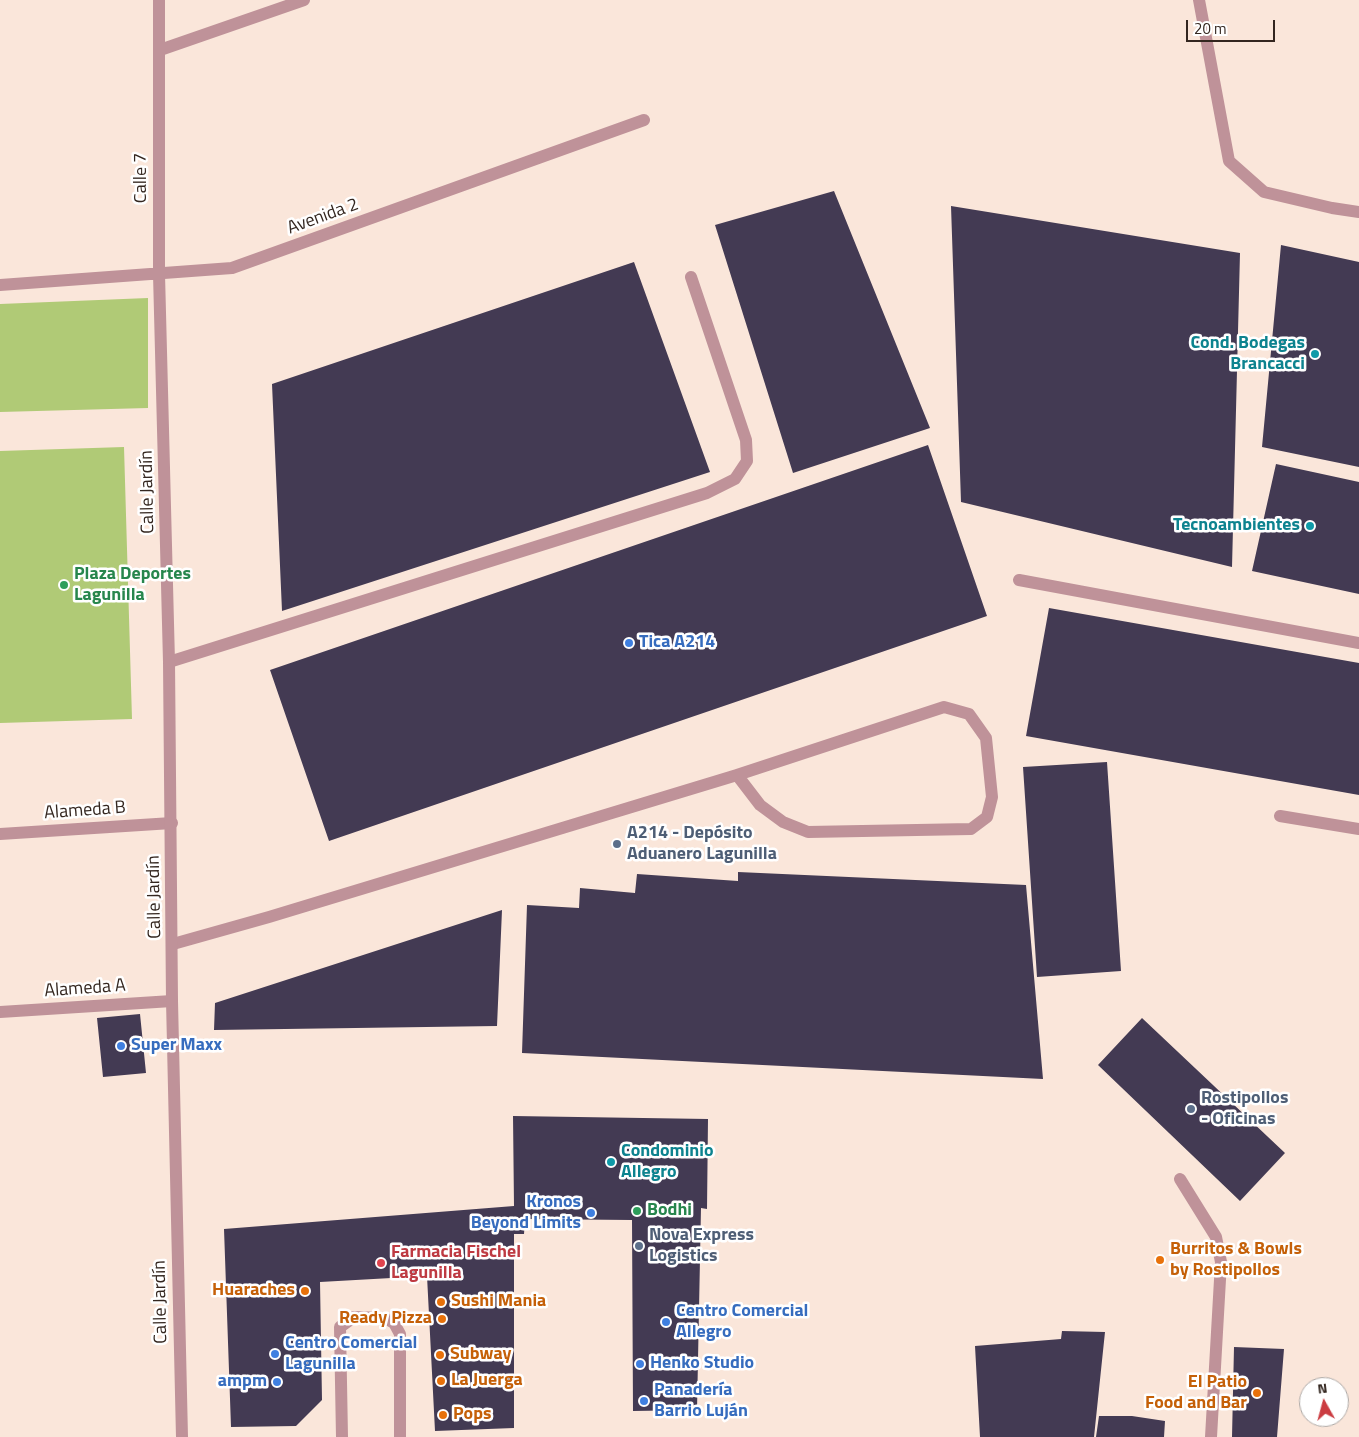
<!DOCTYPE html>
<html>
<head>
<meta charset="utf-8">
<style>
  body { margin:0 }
  #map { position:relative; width:1359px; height:1437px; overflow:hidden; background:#fae6da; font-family:"Titillium Web",sans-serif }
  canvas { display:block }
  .north { position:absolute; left:1299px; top:1377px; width:50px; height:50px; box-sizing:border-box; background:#fff; border:1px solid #ada8a5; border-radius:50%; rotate:353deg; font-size:14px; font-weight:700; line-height:20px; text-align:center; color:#33261f }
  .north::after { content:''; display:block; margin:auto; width:18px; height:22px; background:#cb3c41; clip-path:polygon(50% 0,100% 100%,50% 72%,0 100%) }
  .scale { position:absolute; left:1186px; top:20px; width:89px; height:22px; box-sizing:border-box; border:2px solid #33261f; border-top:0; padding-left:6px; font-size:15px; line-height:18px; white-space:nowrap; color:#33261f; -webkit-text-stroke:4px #fff; paint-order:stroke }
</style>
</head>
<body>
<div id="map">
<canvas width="1359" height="1437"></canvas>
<div class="north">N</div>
<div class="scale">20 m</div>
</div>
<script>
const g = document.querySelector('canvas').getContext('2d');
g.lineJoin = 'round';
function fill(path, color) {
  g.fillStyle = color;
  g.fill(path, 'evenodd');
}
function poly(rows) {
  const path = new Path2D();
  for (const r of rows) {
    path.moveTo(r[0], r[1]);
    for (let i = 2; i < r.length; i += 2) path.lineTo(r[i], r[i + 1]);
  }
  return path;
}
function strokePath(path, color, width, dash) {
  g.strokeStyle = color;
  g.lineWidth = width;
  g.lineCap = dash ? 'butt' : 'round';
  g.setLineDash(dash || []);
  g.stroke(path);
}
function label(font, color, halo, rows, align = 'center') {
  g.font = font + ' "Titillium Web",sans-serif';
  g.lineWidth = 5;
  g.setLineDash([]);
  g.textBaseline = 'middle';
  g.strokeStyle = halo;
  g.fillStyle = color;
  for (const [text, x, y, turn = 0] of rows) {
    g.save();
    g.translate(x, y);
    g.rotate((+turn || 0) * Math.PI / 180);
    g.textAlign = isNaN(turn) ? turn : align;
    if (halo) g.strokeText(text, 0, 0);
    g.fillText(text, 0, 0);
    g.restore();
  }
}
fill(poly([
  [148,298,148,408,0,412,0,304],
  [124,447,132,719,0,723,0,451]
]), '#b0ca76');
fill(poly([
  [834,191,930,428,793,473,715,225],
  [951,206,1240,253,1232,567,961,502],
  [1281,245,1359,262,1359,467,1262,447],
  [634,262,710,472,282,611,272,384],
  [928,445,987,616,329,841,270,670],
  [1276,464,1359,482,1359,594,1252,571],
  [1049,608,1359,663,1359,795,1026,736],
  [1107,762,1121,971,1037,977,1023,767],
  [738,872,1026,885,1043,1079,522,1053,527,905,579,908,580,888,635,893,637,874,738,881],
  [502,910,497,1026,214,1030,215,1003],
  [140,1014,146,1073,103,1077,97,1018],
  [1142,1018,1285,1153,1240,1201,1098,1065],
  [513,1116,708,1119,707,1209,701,1208,697,1410,633,1411,632,1220,525,1219,524,1234,514,1234,514,1428,435,1431,427,1276,320,1282,322,1400,296,1426,231,1427,224,1229,514,1206],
  [1062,1331,1105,1332,1094,1437,980,1437,975,1346,1061,1339],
  [1234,1347,1284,1349,1277,1437,1232,1437],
  [1099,1416,1132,1416,1165,1421,1164,1437,1096,1437]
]), '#433a53');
strokePath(poly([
  [1019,580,1359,643],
  [169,662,707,493,735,479,747,461,746,440,691,277],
  [1280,816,1359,829],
  [0,834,172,823],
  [173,944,269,917,737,775,944,707,969,714,986,738,992,797,987,817,971,829,808,832,783,822,760,805,737,775],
  [0,1012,172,1001],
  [1180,1179,1216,1237,1221,1262,1211,1437],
  [342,1437,340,1327,354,1317,385,1318,394,1323,400,1334,400,1437]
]), '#bf9299', 12);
strokePath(poly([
  [159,0,159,274,169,662,172,1001,182,1437],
  [1199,0,1229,161,1264,192,1332,208,1359,212],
  [160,50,304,0],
  [0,285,232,268,644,120]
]), '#bf9299', 12);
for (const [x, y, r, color] of [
  [1315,354,5,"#0f9aa8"],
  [1310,526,5,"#0f9aa8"],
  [64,585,5,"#2e9e5b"],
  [629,643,5,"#3f7fe0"],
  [617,844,5,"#5c6f8a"],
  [121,1046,5,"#3f7fe0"],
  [1191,1109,5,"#5c6f8a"],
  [611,1162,5,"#0f9aa8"],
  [637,1211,5,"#2e9e5b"],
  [591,1213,5,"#3f7fe0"],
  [639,1246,5,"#5c6f8a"],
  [1160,1260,5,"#e8710a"],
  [381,1263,5,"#e0444e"],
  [305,1291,5,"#e8710a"],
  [441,1302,5,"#e8710a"],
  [442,1319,5,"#e8710a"],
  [666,1322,5,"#3f7fe0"],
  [275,1354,5,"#3f7fe0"],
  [440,1355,5,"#e8710a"],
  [640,1364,5,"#3f7fe0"],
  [441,1381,5,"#e8710a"],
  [277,1382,5,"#3f7fe0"],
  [1257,1393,5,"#e8710a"],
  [644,1401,5,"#3f7fe0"],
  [443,1415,5,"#e8710a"]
]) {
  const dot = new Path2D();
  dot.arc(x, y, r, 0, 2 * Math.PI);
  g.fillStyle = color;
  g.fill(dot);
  strokePath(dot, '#fff', 2);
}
label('18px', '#33261f', '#fff', [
  ["Calle 7",142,178,-90],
  ["Avenida 2",323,217,-20],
  ["Calle Jardín",148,492,-91],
  ["Alameda B",85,811,-4],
  ["Calle Jardín",155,897,-91],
  ["Alameda A",85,989,-4],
  ["Calle Jardín",161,1302,-91]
]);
label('bold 18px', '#0d838f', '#fff', [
  ["Cond. Bodegas",1305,344],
  ["Brancacci",1305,365],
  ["Tecnoambientes",1300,526],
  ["Condominio",621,1152,"left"],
  ["Allegro",621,1173,"left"]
], 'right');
label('bold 18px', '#27864d', '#fff', [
  ["Plaza Deportes",74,575],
  ["Lagunilla",74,596],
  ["Bodhi",647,1211]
], 'left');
label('bold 18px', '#366cbe', '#fff', [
  ["Tica A214",639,643],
  ["Super Maxx",131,1046],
  ["Kronos",581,1203,"right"],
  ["Beyond Limits",581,1224,"right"],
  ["Centro Comercial",676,1312],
  ["Allegro",676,1333],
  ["Centro Comercial",285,1344],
  ["Lagunilla",285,1365],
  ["Henko Studio",650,1364],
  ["ampm",267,1382,"right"],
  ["Panadería",654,1391],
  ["Barrio Luján",654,1412]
], 'left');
label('bold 18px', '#4e5e75', '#fff', [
  ["A214 - Depósito",627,834],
  ["Aduanero Lagunilla",627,855],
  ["Rostipollos",1201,1099],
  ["- Oficinas",1201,1120],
  ["Nova Express",649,1236],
  ["Logistics",649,1257]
], 'left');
label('bold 18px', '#c56008', '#fff', [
  ["Burritos & Bowls",1170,1250],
  ["by Rostipollos",1170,1271],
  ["Huaraches",295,1291,"right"],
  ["Sushi Mania",451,1302],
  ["Ready Pizza",432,1319,"right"],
  ["Subway",450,1355],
  ["La Juerga",451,1381],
  ["El Patio",1247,1383,"right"],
  ["Food and Bar",1247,1404,"right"],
  ["Pops",453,1415]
], 'left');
label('bold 18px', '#be3a42', '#fff', [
  ["Farmacia Fischel",391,1253],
  ["Lagunilla",391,1274]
], 'left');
</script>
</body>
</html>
